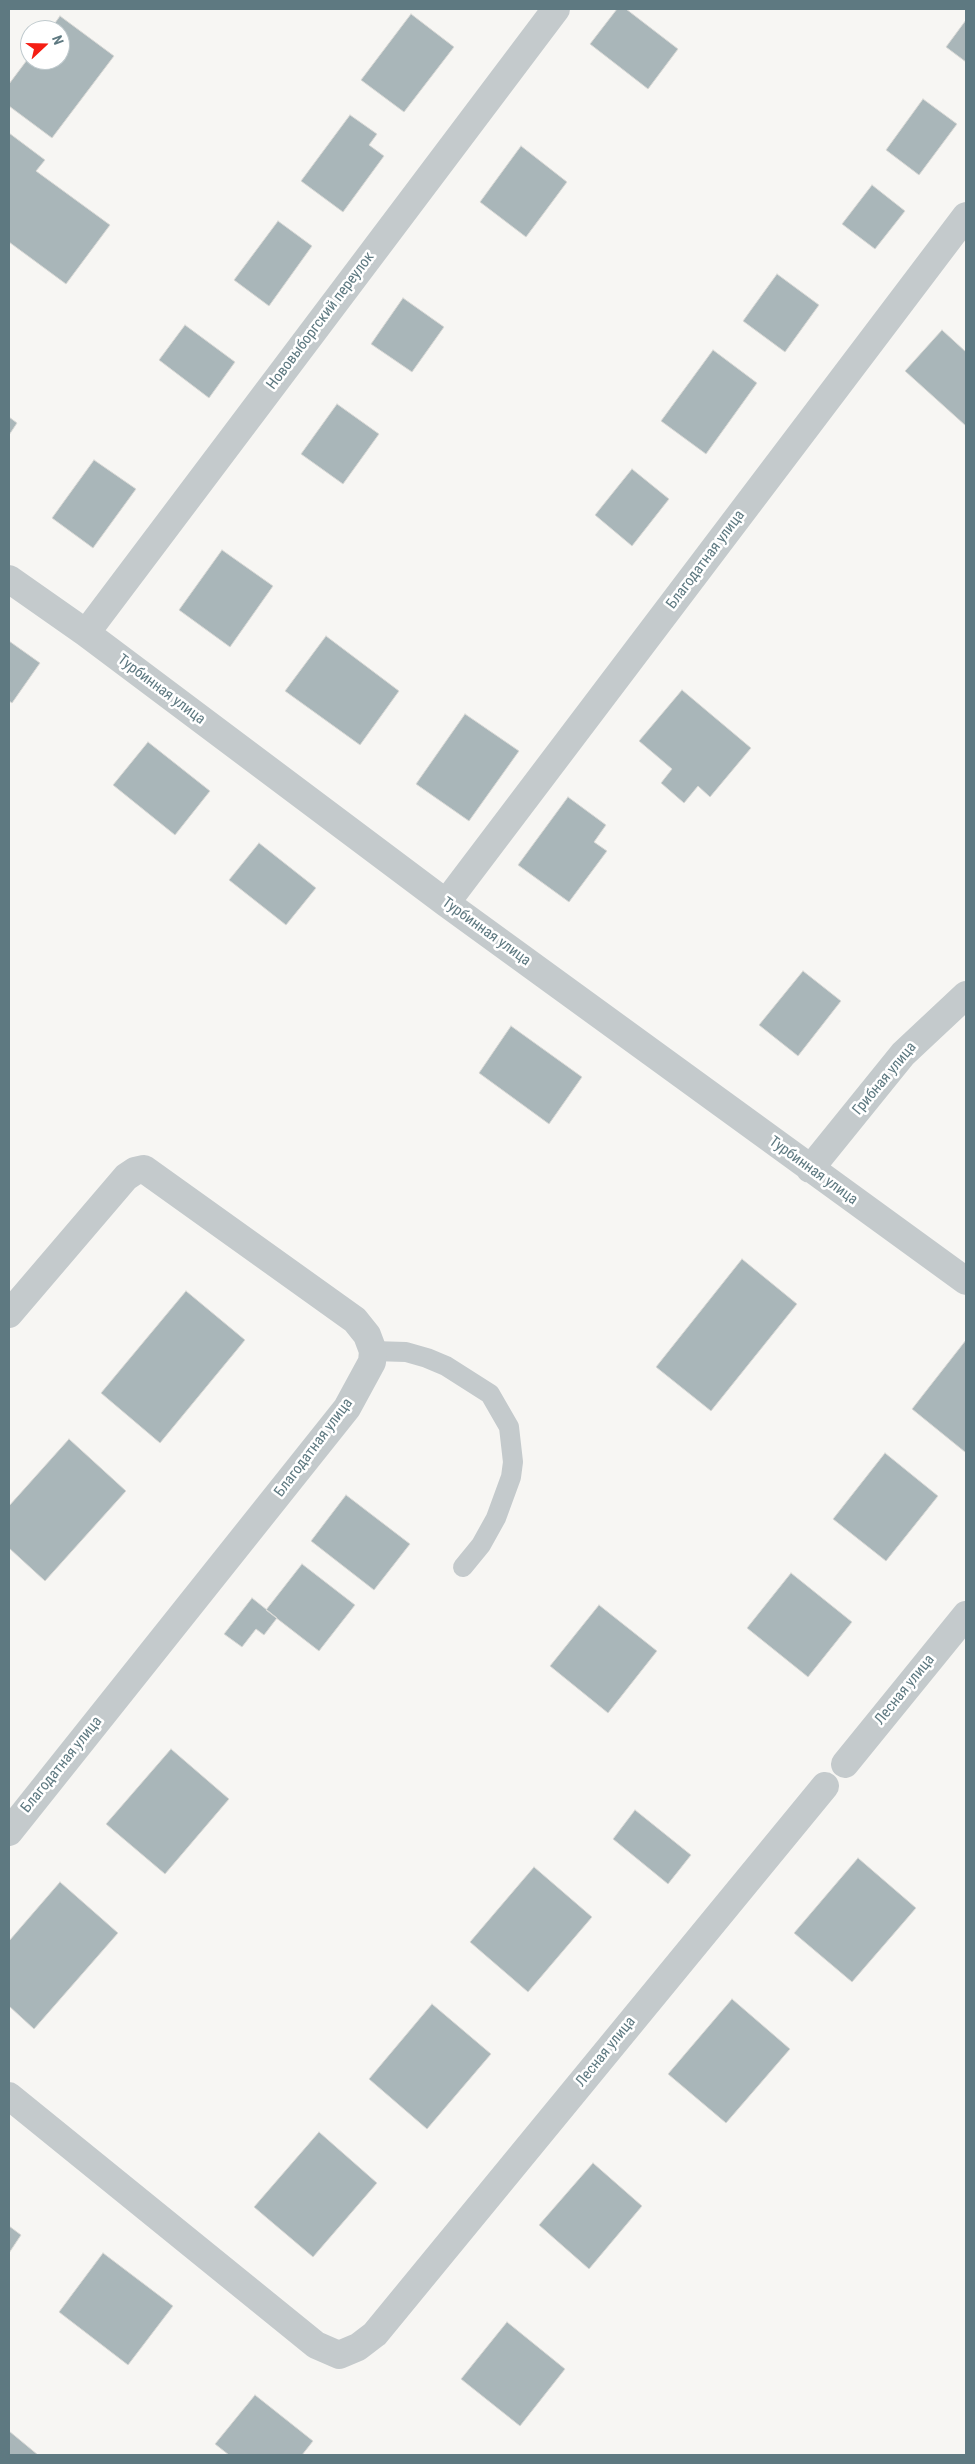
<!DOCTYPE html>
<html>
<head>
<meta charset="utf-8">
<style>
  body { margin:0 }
  #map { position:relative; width:975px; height:2464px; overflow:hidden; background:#f7f6f3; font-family:"Roboto Condensed",sans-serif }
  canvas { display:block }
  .frame { position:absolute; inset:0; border:10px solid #5e7981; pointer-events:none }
  .north { position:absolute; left:20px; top:20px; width:50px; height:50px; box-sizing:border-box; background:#fff; border:1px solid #bfc9cd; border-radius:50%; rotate:69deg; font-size:14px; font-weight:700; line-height:20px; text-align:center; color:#5e7981 }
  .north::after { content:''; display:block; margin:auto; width:18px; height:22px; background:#f51e14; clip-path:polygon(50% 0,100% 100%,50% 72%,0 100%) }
</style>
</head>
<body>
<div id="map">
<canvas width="975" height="2464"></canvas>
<div class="frame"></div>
<div class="north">N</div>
</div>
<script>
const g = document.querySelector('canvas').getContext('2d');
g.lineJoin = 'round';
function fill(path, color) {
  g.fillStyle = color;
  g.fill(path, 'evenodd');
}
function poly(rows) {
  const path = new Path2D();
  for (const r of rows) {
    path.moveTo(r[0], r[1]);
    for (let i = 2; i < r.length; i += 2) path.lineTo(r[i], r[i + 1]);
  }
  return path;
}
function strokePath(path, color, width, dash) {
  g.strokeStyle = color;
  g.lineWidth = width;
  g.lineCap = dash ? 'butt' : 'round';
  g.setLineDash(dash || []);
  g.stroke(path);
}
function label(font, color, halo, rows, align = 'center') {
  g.font = font + ' "Roboto Condensed",sans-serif';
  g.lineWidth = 5;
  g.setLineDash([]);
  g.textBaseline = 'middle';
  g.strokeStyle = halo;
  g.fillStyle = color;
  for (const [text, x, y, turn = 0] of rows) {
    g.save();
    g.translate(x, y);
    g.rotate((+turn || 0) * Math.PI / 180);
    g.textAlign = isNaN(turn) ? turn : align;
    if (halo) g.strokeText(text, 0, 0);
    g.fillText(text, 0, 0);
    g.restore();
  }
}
const building = poly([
  [617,9,626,9,678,49,648,89,590,44,617,9],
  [411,14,454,47,404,112,361,80,411,14],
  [60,16,114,56,52,138,9,106,9,84,30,56,30,60,60,60,60,30,50,30,60,16],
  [966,20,966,62,946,47,966,20],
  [923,99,957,124,919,175,886,150,923,99],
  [350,115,377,134,369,145,384,156,343,212,301,181,350,115],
  [9,133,45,160,36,171,110,225,66,284,9,242,9,133],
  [521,146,567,182,526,237,480,202,521,146],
  [872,185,905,211,875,249,842,224,872,185],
  [278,221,312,246,269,306,234,280,278,221],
  [777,274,819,305,785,352,743,321,777,274],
  [403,298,444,327,412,372,371,344,403,298],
  [185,325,235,362,209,398,159,360,185,325],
  [942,330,966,352,966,426,905,371,942,330],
  [713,350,757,383,706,454,661,421,713,350],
  [337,404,379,434,343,484,301,454,337,404],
  [9,417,17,423,9,435,9,417],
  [94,460,136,489,93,548,52,518,94,460],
  [632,469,669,499,632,546,595,515,632,469],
  [222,550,273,586,230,647,179,610,222,550],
  [326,636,399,691,360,745,285,691,326,636],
  [9,641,40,663,12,703,9,701,9,641],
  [682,690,751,748,710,797,698,786,684,803,661,783,672,769,639,741,682,690],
  [465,714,519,751,469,821,416,784,465,714],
  [148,742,210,791,175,835,113,785,148,742],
  [568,797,606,825,594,842,607,851,569,902,518,865,568,797],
  [259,843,316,888,286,925,229,880,259,843],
  [803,971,841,1001,798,1056,759,1025,803,971],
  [511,1026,582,1077,549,1124,479,1073,511,1026],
  [742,1259,797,1304,711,1411,656,1367,742,1259],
  [186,1291,245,1340,160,1443,101,1393,186,1291],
  [966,1340,966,1451,965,1452,912,1409,966,1340],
  [69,1439,126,1491,45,1581,9,1548,9,1506,69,1439],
  [885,1453,938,1496,886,1561,833,1519,885,1453],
  [346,1495,410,1544,374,1590,311,1541,346,1495],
  [302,1564,355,1605,319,1651,266,1610,302,1564],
  [791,1573,852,1622,808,1677,747,1628,791,1573],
  [252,1598,277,1618,264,1635,256,1629,242,1647,224,1634,252,1598],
  [599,1605,657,1651,608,1713,550,1666,599,1605],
  [171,1749,229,1799,165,1874,106,1824,171,1749],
  [635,1810,691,1855,668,1884,613,1839,635,1810],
  [858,1858,916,1908,852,1982,794,1933,858,1858],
  [534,1867,592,1917,528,1992,470,1942,534,1867],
  [60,1882,118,1933,34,2029,9,2006,9,1941,60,1882],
  [732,1999,790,2049,726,2123,668,2074,732,1999],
  [432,2004,491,2054,427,2129,369,2079,432,2004],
  [319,2132,377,2183,313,2257,254,2207,319,2132],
  [593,2163,642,2206,589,2269,539,2225,593,2163],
  [9,2226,21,2235,9,2253,9,2226],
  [103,2253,173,2306,128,2365,59,2312,103,2253],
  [507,2322,565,2369,520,2426,461,2379,507,2322],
  [255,2395,313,2441,302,2455,229,2455,215,2444,255,2395],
  [9,2431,38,2455,9,2455,9,2431]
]);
fill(building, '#a9b6b9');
strokePath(building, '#d8d8d5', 1);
strokePath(poly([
  [373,1351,406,1352,427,1358,446,1366,490,1394,509,1427,513,1462,511,1477,496,1518,481,1545,463,1567]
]), '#c4cacc', 20);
strokePath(poly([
  [9,579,86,633,446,903,966,1281],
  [86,633,556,9],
  [446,903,966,216],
  [810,1169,903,1054,966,995],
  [9,1314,126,1177,135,1171,144,1169,355,1320,367,1335,373,1351,372,1362,347,1408,9,1832],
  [845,1764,966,1615],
  [9,2096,316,2345,339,2355,358,2347,375,2334,825,1786]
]), '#c4cacc', 28);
label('15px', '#5e7981', '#fff', [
  ["Нововыборгский переулок",321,321,-53],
  ["Благодатная улица",706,560,-53],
  ["Турбинная улица",161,690,37],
  ["Турбинная улица",486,932,36],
  ["Грибная улица",885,1079,-50],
  ["Турбинная улица",813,1171,36],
  ["Благодатная улица",314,1448,-53],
  ["Лесная улица",905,1690,-51],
  ["Благодатная улица",62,1765,-51],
  ["Лесная улица",606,2052,-51]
]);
</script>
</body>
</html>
